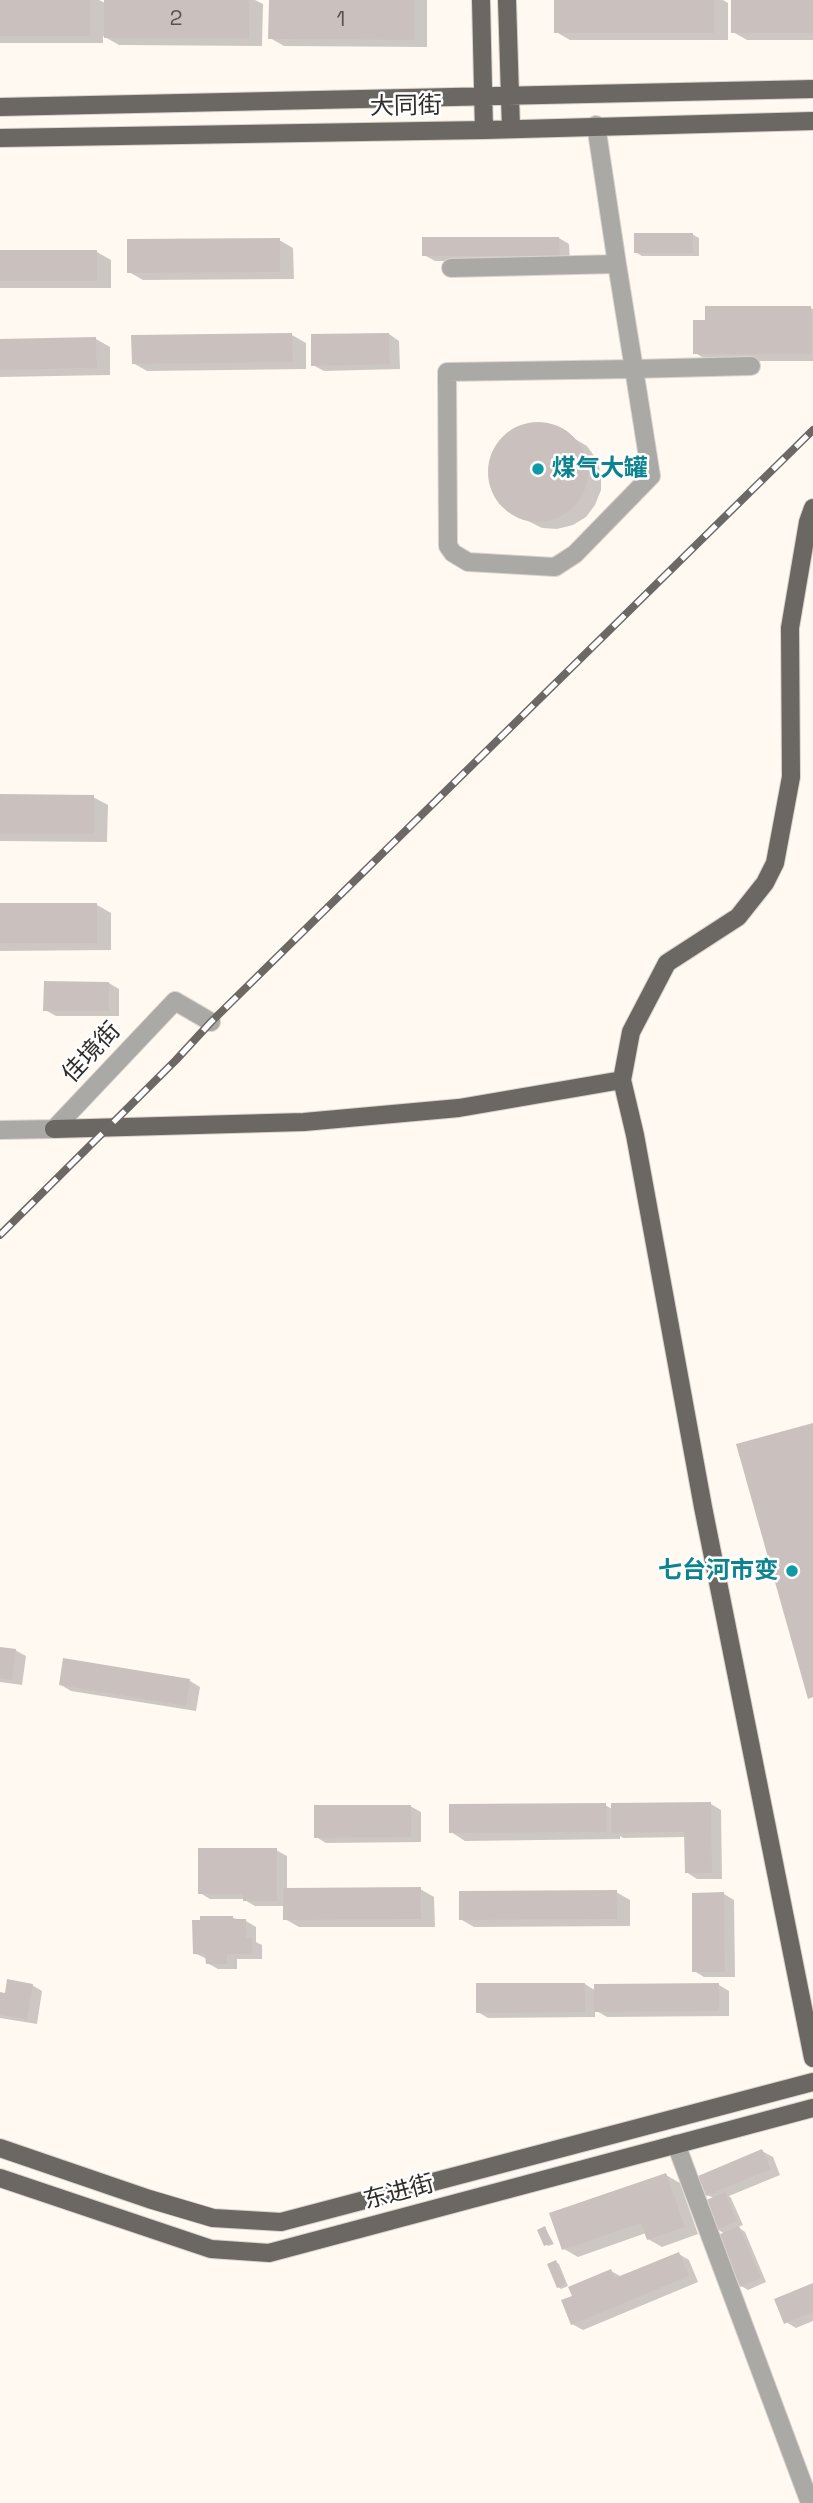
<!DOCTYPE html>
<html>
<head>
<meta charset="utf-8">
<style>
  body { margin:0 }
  canvas { display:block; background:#fff9f2 }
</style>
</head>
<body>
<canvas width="813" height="2503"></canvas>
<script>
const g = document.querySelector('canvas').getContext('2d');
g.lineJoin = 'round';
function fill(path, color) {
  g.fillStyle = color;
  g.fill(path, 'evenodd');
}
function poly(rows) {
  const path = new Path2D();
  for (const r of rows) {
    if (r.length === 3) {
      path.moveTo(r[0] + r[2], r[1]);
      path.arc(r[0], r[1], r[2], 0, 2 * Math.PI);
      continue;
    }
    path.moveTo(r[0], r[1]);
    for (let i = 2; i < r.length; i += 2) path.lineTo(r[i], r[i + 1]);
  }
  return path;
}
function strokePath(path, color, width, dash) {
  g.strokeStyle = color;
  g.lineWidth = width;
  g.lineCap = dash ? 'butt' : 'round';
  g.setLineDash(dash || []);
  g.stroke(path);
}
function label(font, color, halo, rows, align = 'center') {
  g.font = font + ' "Space Grotesk","Noto Sans SC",sans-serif';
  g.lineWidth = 5;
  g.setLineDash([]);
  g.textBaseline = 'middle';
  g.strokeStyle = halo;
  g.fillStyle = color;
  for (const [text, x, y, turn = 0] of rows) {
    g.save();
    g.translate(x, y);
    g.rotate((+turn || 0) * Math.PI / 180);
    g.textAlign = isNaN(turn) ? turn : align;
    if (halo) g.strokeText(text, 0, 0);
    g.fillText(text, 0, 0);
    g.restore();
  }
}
fill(poly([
  [0,0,99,0,105,3,105,0,255,0,263,4,262,46,119,45,103,36,103,43,0,43],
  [270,0,427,0,427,47,284,46,270,38],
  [556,0,723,0,728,3,728,40,570,40,556,32],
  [733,0,813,0,813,40,747,40,733,32],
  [692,234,699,238,699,256,642,256,635,252],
  [559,238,569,244,570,261,435,261,424,255],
  [279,240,293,248,294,279,143,280,129,272],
  [0,252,97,252,111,260,111,288,0,288],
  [810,308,813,309,813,361,709,361,695,353],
  [389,334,399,341,400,369,324,371,313,365],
  [292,335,306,343,306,369,147,371,133,363],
  [96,339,110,347,110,375,0,377,0,340],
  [543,424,558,429,587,446,597,460,601,474,601,490,595,505,586,517,573,525,557,529,542,528,512,513,501,503,493,489,490,473,492,457,500,442,512,432,527,425],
  [0,796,93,797,108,805,107,842,0,841],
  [0,905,97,905,111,913,111,950,0,951],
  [109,983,119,989,119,1016,56,1016,45,1010],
  [0,1648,15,1650,26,1656,22,1685,0,1682],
  [190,1681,200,1687,196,1711,71,1691,61,1685],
  [711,1804,721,1810,722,1879,697,1879,686,1872,686,1837,623,1838,620,1836,620,1839,465,1841,451,1832,605,1805,612,1809],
  [410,1806,421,1812,421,1842,326,1843,316,1837],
  [276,1850,287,1856,287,1890,420,1889,434,1897,435,1927,299,1927,285,1919,285,1906,255,1906,243,1899,210,1899,200,1893],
  [616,1892,630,1900,630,1926,474,1927,460,1919],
  [724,1894,734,1900,735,1977,704,1977,694,1971],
  [233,1918,246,1921,256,1927,256,1942,262,1945,262,1959,237,1959,237,1969,218,1969,207,1963,207,1959,194,1953],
  [585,1984,596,1991,719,1985,729,1991,729,2016,607,2017,595,2010,595,2017,488,2018,478,2012],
  [32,1985,42,1991,37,2024,0,2018,0,1994,7,1995],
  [762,2151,773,2157,780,2175,729,2196,731,2198,743,2225,738,2227,745,2232,766,2282,748,2290,741,2286,725,2234,717,2229,714,2198,707,2195],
  [666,2175,680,2183,698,2234,662,2247,648,2239,646,2233,578,2257,564,2249],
  [545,2228,554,2244,548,2246,546,2244],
  [679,2254,689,2260,698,2282,583,2330,572,2324,574,2297,611,2271,622,2277],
  [556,2262,559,2264,568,2286,561,2289,558,2287],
  [813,2285,813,2321,796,2328,786,2322]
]), '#0003');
fill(poly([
  [0,0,90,0,90,36,0,36],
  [104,0,249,0,249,38,104,38],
  [269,0,414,0,414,40,268,39],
  [554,0,714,0,714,33,554,33],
  [731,0,813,0,813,33,731,33],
  [634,233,693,233,693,253,634,253],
  [422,237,559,237,560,256,422,256],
  [280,238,280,272,127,273,127,239],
  [0,250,97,250,97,281,0,281],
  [705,306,811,306,811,354,693,354,693,320,705,320],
  [292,333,293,362,132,364,131,335],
  [389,333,390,364,311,366,311,334],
  [96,337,97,368,0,370,0,339],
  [538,472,50],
  [0,794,94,795,94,834,0,834],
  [0,903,97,903,97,943,0,943],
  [44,981,109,982,109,1011,43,1011],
  [813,1423,813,1697,808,1699,736,1444],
  [0,1647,16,1649,12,1680,0,1678],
  [63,1658,190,1679,186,1706,59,1685],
  [711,1802,712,1873,685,1873,684,1832,611,1833,611,1803],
  [606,1803,606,1832,449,1833,449,1804],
  [314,1805,411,1805,411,1837,314,1838],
  [198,1848,277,1848,277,1901,243,1901,243,1894,198,1894],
  [421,1887,421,1919,283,1920,283,1888],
  [617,1890,617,1919,459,1920,459,1891],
  [724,1892,725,1972,692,1972,692,1893],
  [200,1916,233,1916,233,1919,246,1919,246,1938,252,1938,252,1954,227,1954,227,1964,206,1964,205,1954,193,1954,192,1920,200,1920],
  [7,1979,33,1984,27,2019,0,2015,0,1992,5,1993],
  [476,1983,585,1983,585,2012,476,2013],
  [719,1983,719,2011,594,2012,594,1984],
  [762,2149,771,2169,706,2196,698,2176],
  [666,2173,685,2227,647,2240,641,2223,562,2250,549,2213],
  [725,2192,737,2221,716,2230,704,2201],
  [545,2226,552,2243,544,2246,537,2230],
  [739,2226,761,2278,740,2287,718,2235],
  [679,2252,689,2276,571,2325,561,2300,572,2296,568,2287,611,2269,615,2278],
  [556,2260,566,2284,557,2288,547,2264],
  [813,2283,813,2312,784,2324,774,2299]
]), '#cac1be');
const minor = poly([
  [596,125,617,264,634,369,651,476,575,554,555,567,468,562,453,553,448,546,447,372,634,369,751,366],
  [451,268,617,264],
  [0,1130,54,1129,175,1001,211,1022],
  [676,2144,810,2503]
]);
const major = poly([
  [481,0,484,130],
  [507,0,511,128],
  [0,107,813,89],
  [0,138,484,130,813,121],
  [813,508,808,522,790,628,791,777,775,863,765,883,738,917,667,963,631,1032,622,1080,635,1135,703,1507,813,2058],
  [54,1129,304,1122,459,1108,622,1080],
  [0,2148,149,2199,213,2218,281,2222,813,2082],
  [0,2178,211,2249,269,2253,813,2108]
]);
strokePath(minor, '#dad4ce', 20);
strokePath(major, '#dad4ce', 20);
strokePath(minor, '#aba9a6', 18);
strokePath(major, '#6b6762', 18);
const rail = poly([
  [0,1235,176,1060,211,1022,813,430]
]);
strokePath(rail, '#6c6965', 8);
strokePath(rail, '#fff', 5, [16]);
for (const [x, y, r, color] of [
  [538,469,7,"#0f9aa8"],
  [792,1571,7,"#0f9aa8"]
]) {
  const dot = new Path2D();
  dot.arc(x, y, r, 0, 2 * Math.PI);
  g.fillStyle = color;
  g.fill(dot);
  strokePath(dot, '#fff', 2.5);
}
label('21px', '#565350', null, [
  ["2",176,19],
  ["1",341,20]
]);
label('24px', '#302e2b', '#fff', [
  ["大同街",406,107,-1],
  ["佳境街",92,1053,-47],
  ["东进街",399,2193,-15]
]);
label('bold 24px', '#0d838f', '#fff', [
  ["煤气大罐",552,469],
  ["七台河市变",778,1571,"right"]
], 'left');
</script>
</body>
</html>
